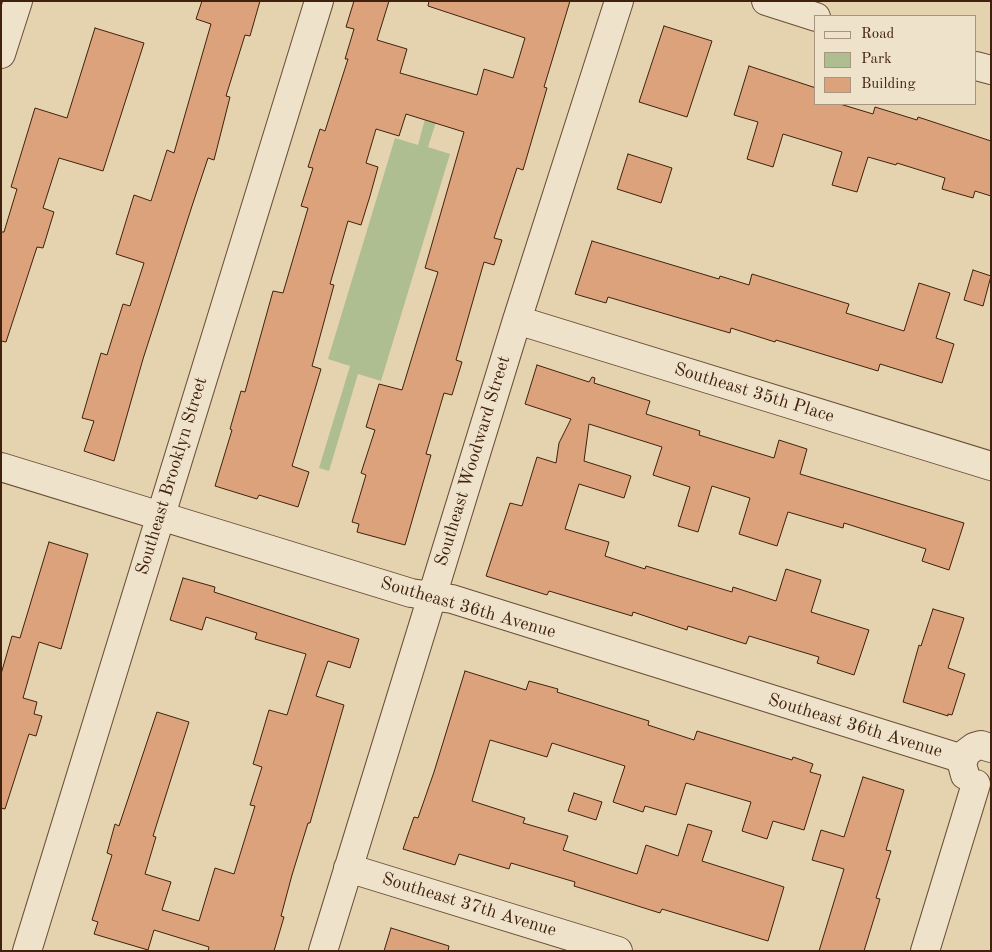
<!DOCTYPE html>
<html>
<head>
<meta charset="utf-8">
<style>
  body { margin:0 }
  #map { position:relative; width:992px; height:952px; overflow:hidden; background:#e5d3af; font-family:"Old Standard TT",serif }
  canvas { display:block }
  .frame { position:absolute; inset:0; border:2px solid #40210d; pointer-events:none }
  .legend { position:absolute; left:814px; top:15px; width:162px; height:90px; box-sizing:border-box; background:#eee2cb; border:1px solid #a8957f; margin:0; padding:6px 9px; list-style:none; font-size:15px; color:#40210d }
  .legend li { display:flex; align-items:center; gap:10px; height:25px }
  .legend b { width:25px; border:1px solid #a8957f }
</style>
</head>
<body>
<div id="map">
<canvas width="992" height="952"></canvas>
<div class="frame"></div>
<ul class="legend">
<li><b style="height:6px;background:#eee2cb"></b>Road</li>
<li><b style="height:14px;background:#aebe90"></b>Park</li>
<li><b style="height:14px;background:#dba27b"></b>Building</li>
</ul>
</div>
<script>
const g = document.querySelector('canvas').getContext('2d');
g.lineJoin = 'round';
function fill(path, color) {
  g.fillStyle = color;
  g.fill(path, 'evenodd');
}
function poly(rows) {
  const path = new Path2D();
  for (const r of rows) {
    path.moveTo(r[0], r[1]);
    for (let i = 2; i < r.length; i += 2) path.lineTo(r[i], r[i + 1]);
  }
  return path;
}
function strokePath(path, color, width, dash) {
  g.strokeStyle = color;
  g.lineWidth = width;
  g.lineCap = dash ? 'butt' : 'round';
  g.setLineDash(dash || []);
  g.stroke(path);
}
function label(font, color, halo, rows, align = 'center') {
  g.font = font + ' "Old Standard TT",serif';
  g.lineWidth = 5;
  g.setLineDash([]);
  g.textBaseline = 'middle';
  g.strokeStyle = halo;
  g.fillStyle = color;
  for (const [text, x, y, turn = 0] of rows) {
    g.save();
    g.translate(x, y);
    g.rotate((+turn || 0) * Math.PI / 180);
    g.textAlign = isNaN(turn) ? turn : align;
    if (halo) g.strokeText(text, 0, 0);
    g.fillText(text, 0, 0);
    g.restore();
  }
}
fill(poly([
  [425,119,436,122,428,147,450,154,381,381,358,374,329,471,319,468,350,366,328,359,395,138,418,145]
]), '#aebe90');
const building = poly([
  [202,1,260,1,250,36,245,35,226,96,230,97,214,160,208,158,192,206,143,359,114,461,84,451,94,421,82,418,101,353,107,355,123,304,130,306,144,263,116,254,134,195,151,201,167,150,174,153,211,24,196,19,202,1],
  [354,1,389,1,377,40,407,49,400,73,477,95,484,69,513,78,525,38,428,6,429,1,570,1,544,87,547,88,523,170,517,168,494,238,502,240,494,265,484,262,456,360,462,362,452,395,444,393,426,454,431,455,405,545,357,532,359,524,352,522,366,475,361,473,375,430,366,427,379,384,402,390,438,272,425,268,464,132,406,114,399,136,376,129,366,163,378,167,370,196,361,225,348,221,330,284,334,285,312,366,321,369,292,466,309,472,298,507,259,495,257,499,215,486,232,430,230,429,241,391,245,392,273,291,283,293,308,208,301,206,313,168,308,167,320,129,325,131,348,59,345,59,354,29,346,27,354,1],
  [664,26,712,41,687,117,639,102,664,26],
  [95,28,144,43,103,171,59,158,43,208,54,212,43,248,37,247,6,342,1,341,1,232,4,232,17,189,11,187,35,108,67,118,95,28],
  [749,66,816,88,816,104,840,104,873,114,875,107,917,120,918,117,991,141,991,196,975,191,973,198,942,189,945,178,897,163,896,165,868,157,857,192,832,185,842,152,783,134,773,167,747,159,758,122,734,115,749,66],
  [628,154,672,168,661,203,617,189,628,154],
  [592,241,719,279,720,276,749,285,752,274,849,304,846,313,904,331,919,283,950,293,936,338,954,344,942,383,880,364,878,371,776,340,775,342,731,328,730,333,608,297,606,303,575,294,592,241],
  [973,270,991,276,983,306,964,300,973,270],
  [537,365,589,382,592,377,595,378,594,383,650,401,646,414,700,431,699,435,774,458,779,440,807,449,800,474,964,523,949,570,922,561,926,549,844,523,843,528,788,512,777,546,739,534,750,498,712,486,698,532,678,526,690,487,653,475,662,447,589,424,584,461,631,476,624,498,579,484,565,529,609,542,605,556,645,569,646,566,732,592,733,587,776,601,786,569,821,580,811,612,869,630,854,675,817,663,819,657,749,636,746,644,688,626,687,630,633,612,632,616,549,591,547,595,486,576,510,503,522,506,537,457,556,463,559,443,571,419,525,404,537,365],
  [49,542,88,554,61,649,39,642,23,698,37,702,34,714,42,716,36,736,29,734,5,809,1,808,1,674,12,636,20,638,49,542],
  [183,578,215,587,214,592,359,639,350,668,328,661,316,696,344,705,310,823,308,823,292,875,281,916,284,917,274,951,208,951,209,947,154,930,148,950,94,934,98,922,92,920,112,855,107,853,115,824,119,826,157,712,189,722,153,836,156,837,145,874,171,882,162,910,199,921,215,868,234,874,255,806,250,805,262,767,253,764,269,710,287,715,306,654,255,639,257,633,206,617,202,630,170,620,183,578],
  [933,609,964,618,948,668,965,674,952,715,948,714,948,716,903,702,919,645,921,646,933,609],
  [465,671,526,690,529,681,558,689,557,692,649,721,648,725,694,740,697,731,792,760,793,757,813,764,810,772,821,775,804,830,773,821,767,839,742,831,751,802,686,783,676,815,645,806,643,812,613,802,625,766,552,743,547,757,490,740,472,801,525,818,523,823,568,836,563,850,637,874,646,845,678,856,688,824,712,831,702,861,784,887,768,941,662,909,660,913,574,886,575,882,511,863,509,869,459,854,455,865,403,849,414,817,418,818,434,772,465,671],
  [863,777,904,790,886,850,891,851,876,898,880,899,864,951,819,951,844,869,812,860,821,830,844,837,863,777],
  [574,793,602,802,596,820,568,811,574,793],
  [391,928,449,946,448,951,384,951,391,928]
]);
fill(building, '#dba27b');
strokePath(building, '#40210d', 1);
const minor = poly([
  [766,1,816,17],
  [1,54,18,1],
  [976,66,991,70],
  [517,320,991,466],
  [1,467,411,593,452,599,963,759],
  [965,775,962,764,966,753,974,747,981,745,991,748],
  [348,868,618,951],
  [27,951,319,1],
  [323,951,517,320,619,1],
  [925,951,976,784]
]);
strokePath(minor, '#694e36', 30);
strokePath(minor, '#eee2cb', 28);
label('18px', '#40210d', '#eee2cb', [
  ["Southeast 35th Place",754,393,17],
  ["Southeast Woodward Street",473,461,-73],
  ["Southeast Brooklyn Street",172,476,-73],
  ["Southeast 36th Avenue",468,608,16],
  ["Southeast 36th Avenue",855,726,17],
  ["Southeast 37th Avenue",469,905,17]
]);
</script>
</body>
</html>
